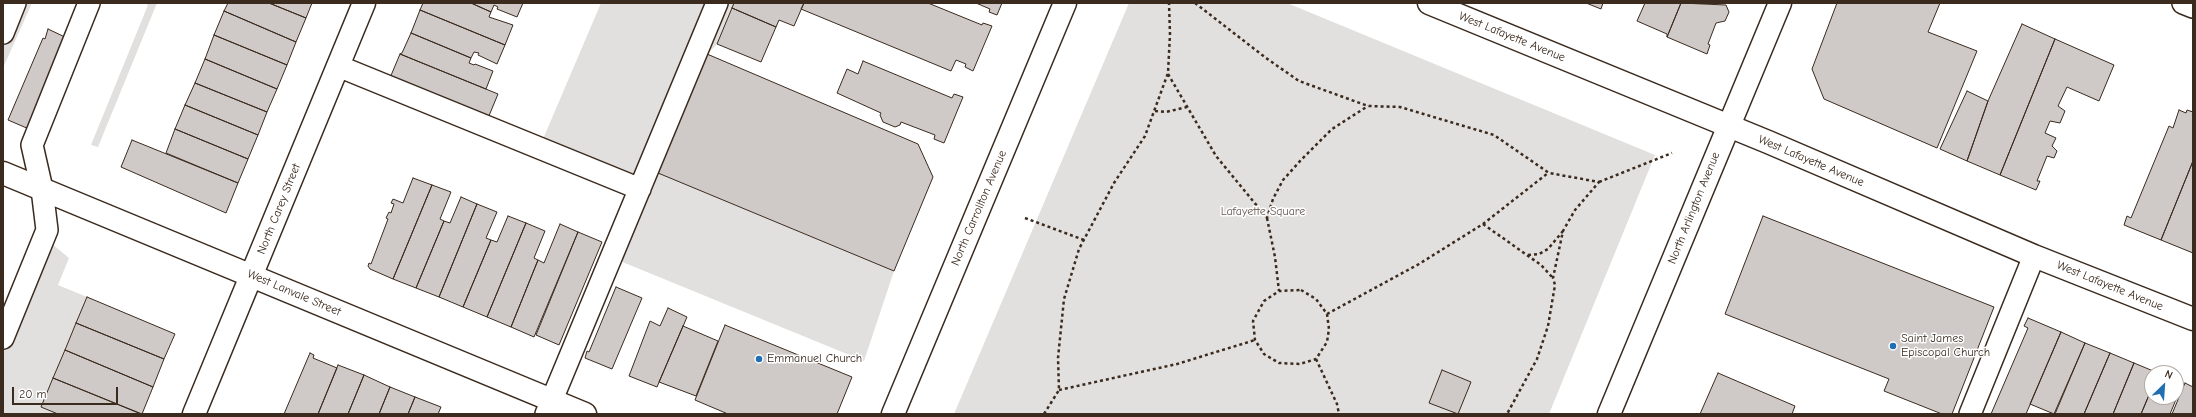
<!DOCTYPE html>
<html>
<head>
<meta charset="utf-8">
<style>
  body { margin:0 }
  #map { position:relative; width:2196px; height:417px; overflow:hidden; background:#fff; font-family:"Comic Neue",sans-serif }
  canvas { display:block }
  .frame { position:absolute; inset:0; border:4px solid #3b2a1e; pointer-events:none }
  .north { position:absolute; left:2144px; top:365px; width:40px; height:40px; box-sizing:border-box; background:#fff; border:1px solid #b1aaa5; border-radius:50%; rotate:25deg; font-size:11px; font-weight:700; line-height:16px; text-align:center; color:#3b2a1e }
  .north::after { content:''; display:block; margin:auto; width:14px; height:18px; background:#1f6fb2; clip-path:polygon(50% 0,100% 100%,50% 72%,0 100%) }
  .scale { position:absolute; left:12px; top:387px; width:106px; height:18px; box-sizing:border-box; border:2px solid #3b2a1e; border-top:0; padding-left:5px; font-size:12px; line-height:14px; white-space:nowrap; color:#3b2a1e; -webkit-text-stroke:3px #fff; paint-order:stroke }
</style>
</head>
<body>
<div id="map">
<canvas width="2196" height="417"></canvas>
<div class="frame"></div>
<div class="north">N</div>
<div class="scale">20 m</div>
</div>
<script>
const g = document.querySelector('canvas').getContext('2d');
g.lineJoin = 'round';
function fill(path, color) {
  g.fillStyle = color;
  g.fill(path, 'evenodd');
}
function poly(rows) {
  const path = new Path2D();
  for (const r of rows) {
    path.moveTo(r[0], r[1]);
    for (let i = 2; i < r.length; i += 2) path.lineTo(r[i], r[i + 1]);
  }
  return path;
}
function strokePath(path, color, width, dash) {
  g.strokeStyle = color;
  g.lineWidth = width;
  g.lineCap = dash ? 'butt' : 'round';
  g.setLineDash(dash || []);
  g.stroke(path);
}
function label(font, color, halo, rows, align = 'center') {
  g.font = font + ' "Comic Neue",sans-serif';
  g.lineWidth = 3;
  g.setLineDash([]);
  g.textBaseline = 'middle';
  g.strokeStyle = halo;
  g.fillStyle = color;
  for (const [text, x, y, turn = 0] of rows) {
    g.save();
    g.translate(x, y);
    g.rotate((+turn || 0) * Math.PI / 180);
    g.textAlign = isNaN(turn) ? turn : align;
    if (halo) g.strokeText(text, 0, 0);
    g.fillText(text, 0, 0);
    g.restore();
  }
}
fill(poly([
  [3,3,32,3,3,68],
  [143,3,157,3,98,147,91,145,148,5],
  [601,3,734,3,717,44,707,54,658,173,894,271,864,361,620,261,646,200,543,139],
  [1129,3,1287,3,1655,155,1549,414,954,414],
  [34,236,51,243,69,258,58,285,87,297,42,407,58,414,3,414,3,310]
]), '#e2e0de');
const building = poly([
  [228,3,269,3,306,18,296,42,224,11,228,3],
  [269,3,312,3,306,18,269,3],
  [423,3,471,3,491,12,489,17,513,25,505,45,420,10,423,3],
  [471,3,523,3,517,17,497,9,498,7,494,5,491,12,471,3],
  [734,3,804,3,794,26,779,20,776,27,732,8,734,3],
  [804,3,928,3,982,25,983,23,992,26,973,71,965,67,966,64,956,60,951,71,801,9,804,3],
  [976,3,1002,3,997,15,989,12,990,9,976,3],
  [1586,3,1603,3,1601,9,1586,3],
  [1645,3,1681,3,1667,37,1667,34,1637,21,1645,3],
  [1681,3,1726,5,1729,12,1725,21,1716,23,1708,44,1710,45,1707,54,1667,37,1681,3],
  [1837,3,1940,3,1928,32,1977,51,1937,148,1824,99,1812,69,1837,3],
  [732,8,776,27,761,62,717,44,732,8],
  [420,10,505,45,497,64,478,55,479,53,474,52,471,58,411,33,420,10],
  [224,11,296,42,287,65,214,35,224,11],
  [2022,24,2055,39,2000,175,1967,161,1988,101,2022,24],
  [48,29,67,38,29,129,8,120,43,38,45,39,48,29],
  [411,33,471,58,469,63,474,65,475,64,493,71,486,89,400,54,402,53,411,33],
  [214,35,287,65,277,89,205,59,214,35],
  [2055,39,2114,65,2099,101,2067,87,2058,106,2065,111,2060,123,2050,121,2045,133,2056,138,2052,146,2057,151,2054,158,2047,156,2037,181,2040,181,2036,190,2000,175,2055,39],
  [400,54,498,94,486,123,387,85,400,54],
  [707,54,918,144,933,177,894,271,658,173,707,54],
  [205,59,277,89,267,112,195,83,205,59],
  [863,61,952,98,954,94,963,97,944,143,934,139,935,135,901,122,900,125,895,127,883,122,880,115,881,113,837,93,847,69,858,74,863,61],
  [195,83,267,112,258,135,185,105,195,83],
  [1967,91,1988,101,1967,161,1940,149,1967,91],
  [185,105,258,135,248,159,175,129,185,105],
  [2179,110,2186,113,2187,110,2193,112,2193,161,2161,240,2124,225,2127,216,2131,218,2169,126,2173,128,2179,110],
  [175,129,248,159,238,183,166,153,175,129],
  [132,140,238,183,226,213,121,167,132,140],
  [2193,161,2193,253,2161,240,2193,161],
  [413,178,432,185,393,279,370,269,368,266,369,263,371,264,388,219,386,218,389,212,391,213,394,204,391,203,393,199,403,203,413,178],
  [432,185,451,192,440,219,444,221,416,288,393,279,432,185],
  [461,197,477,204,439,297,416,288,444,221,450,223,461,197],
  [477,204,497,212,486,238,491,240,463,307,439,297,477,204],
  [508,216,526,223,487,317,463,307,491,240,497,242,508,216],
  [1763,216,1994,307,1952,414,1942,414,1884,391,1889,379,1725,314,1763,216],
  [526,223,545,231,534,258,538,260,511,327,487,317,526,223],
  [560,224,578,232,534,337,511,327,538,260,544,263,560,224],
  [578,232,602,242,559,345,536,335,578,232],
  [616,287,642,298,612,369,585,358,587,351,589,352,616,287],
  [87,297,175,334,164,359,76,323,87,297],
  [668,308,687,317,657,387,629,376,650,321,660,326,668,308],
  [2028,318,2061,332,2026,414,1991,414,2028,328,2024,326,2028,318],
  [76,323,164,359,153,387,65,350,76,323],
  [725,325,852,377,837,414,728,414,695,400,725,325],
  [683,326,718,341,696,396,659,382,683,326],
  [2061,332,2085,343,2054,414,2030,404,2061,332],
  [2085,343,2110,353,2084,414,2055,414,2085,343],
  [65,350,153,387,142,414,53,378,65,350],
  [310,353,314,355,313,358,337,368,318,414,284,414,310,353],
  [2110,353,2134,363,2113,414,2084,414,2110,353],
  [2134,363,2158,373,2152,373,2152,388,2141,414,2113,414,2134,363],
  [338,365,364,375,348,414,318,414,338,365],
  [1442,370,1471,382,1458,414,1429,403,1442,370],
  [1718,373,1795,406,1792,414,1700,414,1718,373],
  [364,375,390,387,379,414,348,414,364,375],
  [53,378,141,414,58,414,41,407,53,378],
  [2176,381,2183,383,2170,414,2141,414,2152,388,2152,397,2176,397,2176,381],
  [2185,383,2193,387,2193,414,2172,414,2185,383],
  [390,387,415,397,408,414,379,414,390,387],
  [415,397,441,407,438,414,408,414,415,397]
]);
fill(building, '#cfcac7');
strokePath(building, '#3b2a1e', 1);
const service = poly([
  [2183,3,2193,7],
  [3,33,15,3],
  [338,66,640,189],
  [3,338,47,230,42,189,32,145,89,3],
  [546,414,717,3],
  [1970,414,2034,256]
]);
const minor = poly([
  [3,173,585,414],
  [893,414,1065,3],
  [1609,414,1780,3]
]);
const secondary = poly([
  [1429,3,1768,142,2034,256,2193,319],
  [194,414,364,3]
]);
strokePath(service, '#3b2a1e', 24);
strokePath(minor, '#3b2a1e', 25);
strokePath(secondary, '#3b2a1e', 25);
strokePath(poly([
  [1195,3,1266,58,1299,81,1368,106,1400,107,1494,135,1549,173,1599,182,1575,210,1563,231,1553,278,1555,285,1548,326,1537,359,1507,414],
  [1168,74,1216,156,1267,218,1273,199,1283,180,1301,160,1332,129,1368,106],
  [1155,111,1166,112,1187,107],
  [1599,182,1672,153],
  [1025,218,1084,240],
  [1267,218,1275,257,1279,291],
  [1483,224,1541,265,1553,278],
  [1528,255,1539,254,1548,249,1563,231],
  [1301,290,1316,299,1327,314,1329,329,1327,342,1316,359,1300,364,1279,363,1264,354,1255,340,1253,321,1264,301,1279,291,1301,290],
  [1327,314,1419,264,1483,224,1548,173],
  [1316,359,1337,404,1339,414],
  [1059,390,1177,364,1255,340],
  [1044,414,1059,390,1058,358,1064,299,1079,249,1114,183,1145,136,1168,73,1170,34,1169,3]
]), '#3b2a1e', 2.5, [3, 3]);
strokePath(service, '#fff', 21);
strokePath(minor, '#fff', 22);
strokePath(secondary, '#fff', 22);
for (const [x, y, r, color] of [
  [1893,346,4,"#1f6fb2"],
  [759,359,4,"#1f6fb2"]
]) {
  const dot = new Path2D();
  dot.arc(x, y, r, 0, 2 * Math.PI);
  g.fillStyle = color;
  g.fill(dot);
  strokePath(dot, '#fff', 1.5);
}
label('12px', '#3b2a1e', '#fff', [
  ["West Lafayette Avenue",1512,37,22],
  ["West Lafayette Avenue",1811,161,23],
  ["North Carrollton Avenue",979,208,-67],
  ["North Arlington Avenue",1694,208,-68],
  ["North Carey Street",279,209,-68],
  ["West Lafayette Avenue",2110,286,22],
  ["West Lanvale Street",294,293,23]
]);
label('12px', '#65584e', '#fff', [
  ["Lafayette Square",1263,212]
]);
label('12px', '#3b2a1e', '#fff', [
  ["Saint James",1901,339],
  ["Episcopal Church",1901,353],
  ["Emmanuel Church",767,359]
], 'left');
</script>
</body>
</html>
